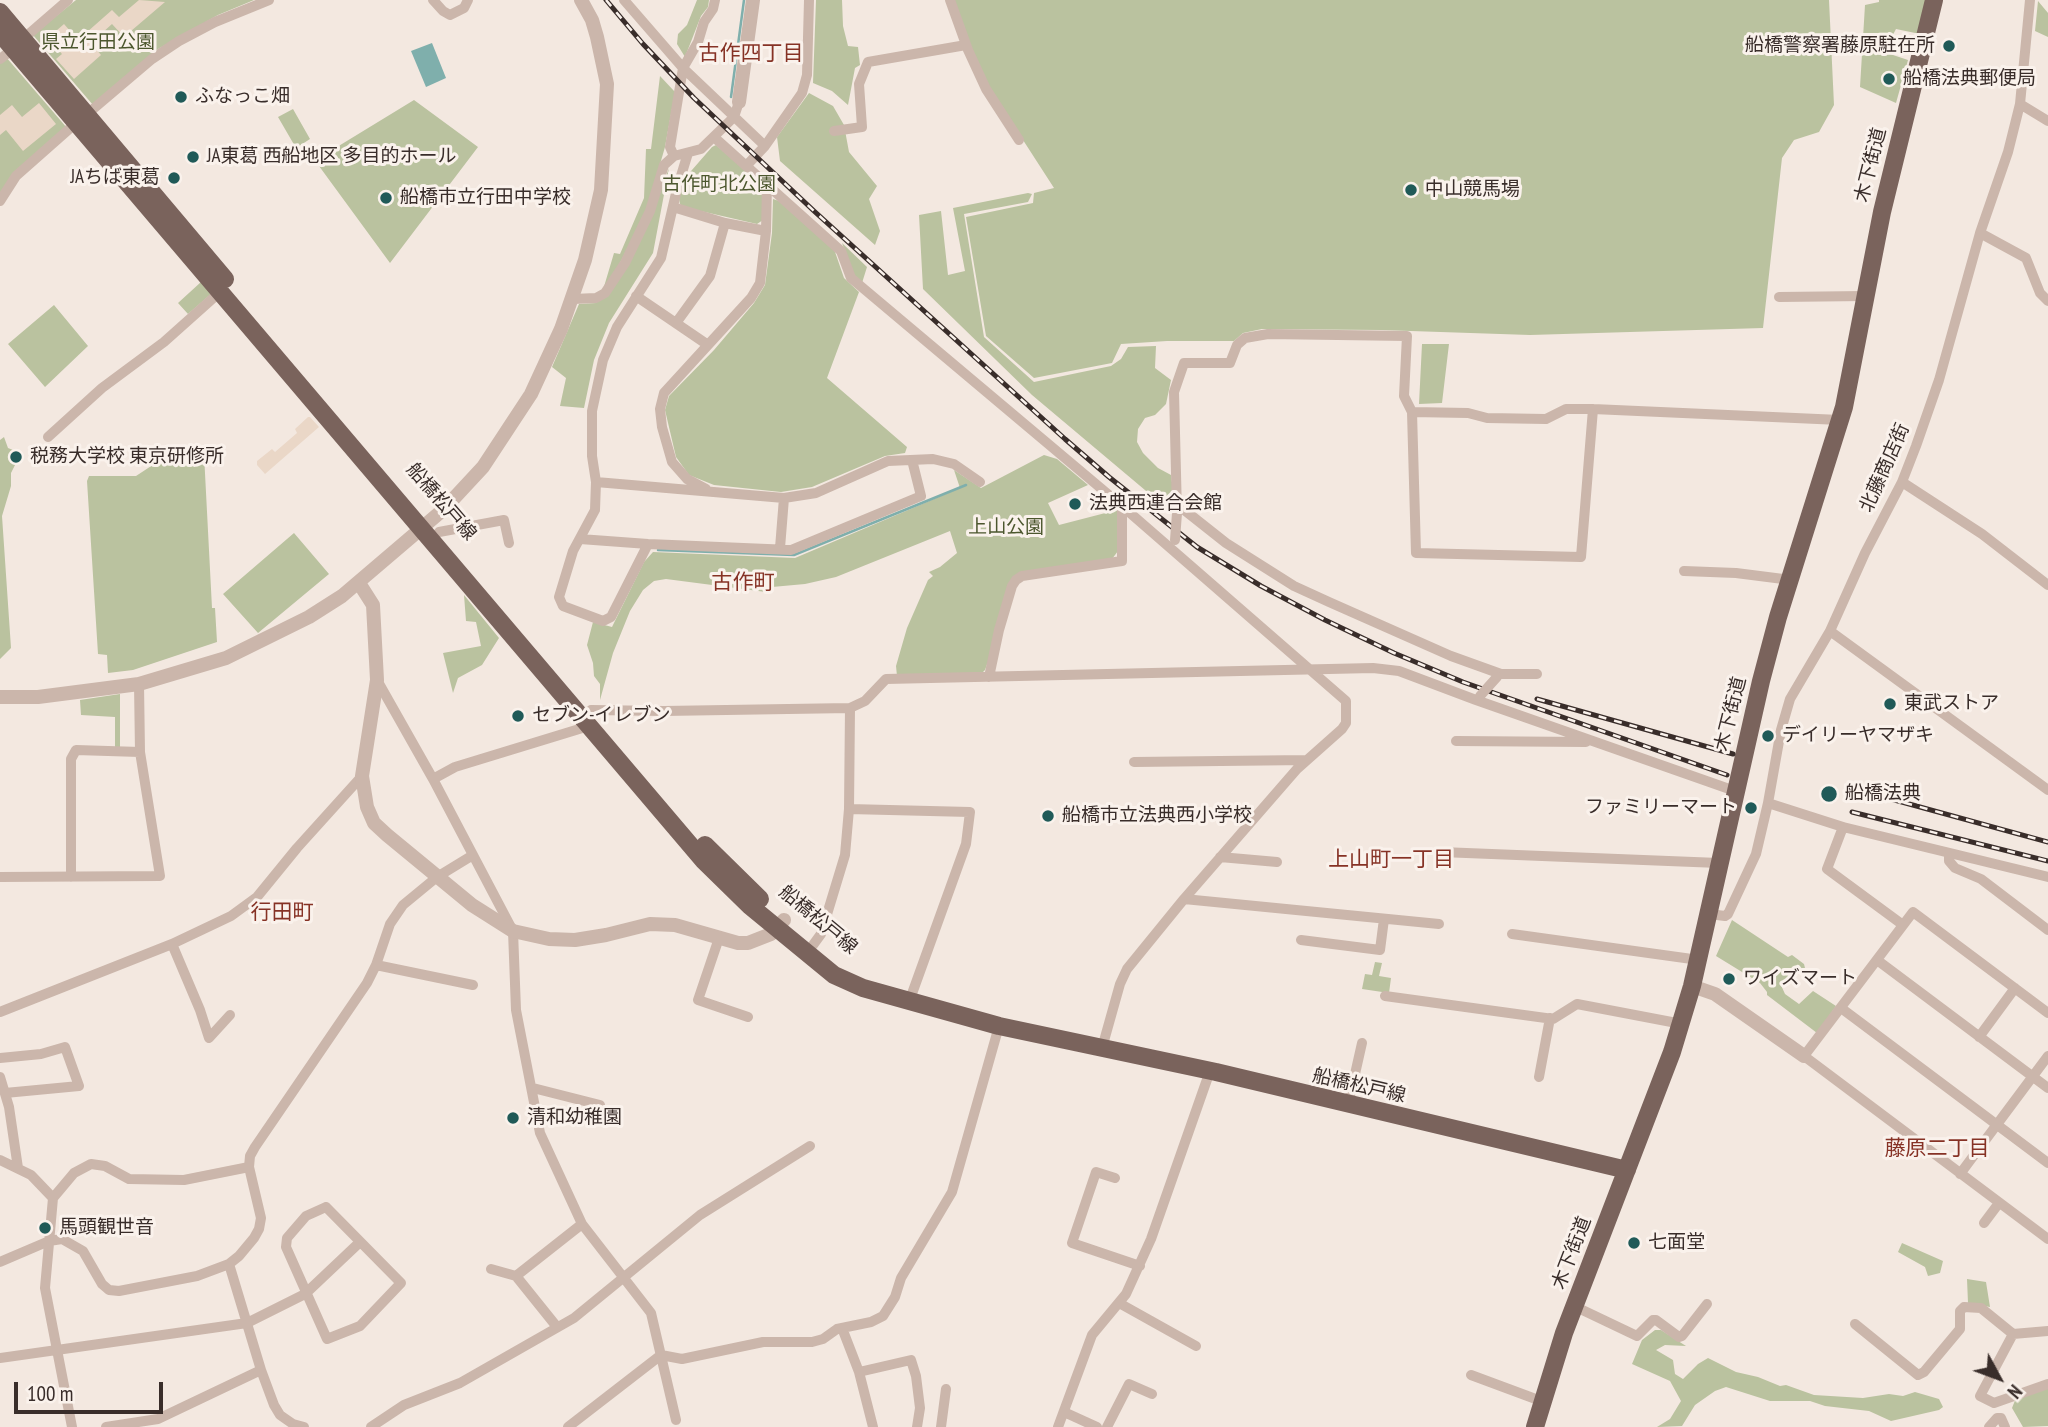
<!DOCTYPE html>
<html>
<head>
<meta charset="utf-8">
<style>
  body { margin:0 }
  #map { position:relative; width:2048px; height:1427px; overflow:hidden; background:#f3e8e0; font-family:"PT Sans Narrow",sans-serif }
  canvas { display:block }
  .north { position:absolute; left:1964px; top:1343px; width:70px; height:70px; -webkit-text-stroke:5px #faf2ec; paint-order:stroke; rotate:131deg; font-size:19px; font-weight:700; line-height:28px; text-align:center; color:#392d2a }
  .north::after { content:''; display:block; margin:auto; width:24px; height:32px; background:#392d2a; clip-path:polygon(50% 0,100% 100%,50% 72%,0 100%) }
  .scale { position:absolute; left:14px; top:1382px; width:149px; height:32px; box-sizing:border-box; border:4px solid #392d2a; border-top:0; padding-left:9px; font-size:21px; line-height:24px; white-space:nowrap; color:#392d2a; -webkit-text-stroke:5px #faf2ec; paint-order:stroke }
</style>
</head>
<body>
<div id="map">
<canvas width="2048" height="1427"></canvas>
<div class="north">N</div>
<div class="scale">100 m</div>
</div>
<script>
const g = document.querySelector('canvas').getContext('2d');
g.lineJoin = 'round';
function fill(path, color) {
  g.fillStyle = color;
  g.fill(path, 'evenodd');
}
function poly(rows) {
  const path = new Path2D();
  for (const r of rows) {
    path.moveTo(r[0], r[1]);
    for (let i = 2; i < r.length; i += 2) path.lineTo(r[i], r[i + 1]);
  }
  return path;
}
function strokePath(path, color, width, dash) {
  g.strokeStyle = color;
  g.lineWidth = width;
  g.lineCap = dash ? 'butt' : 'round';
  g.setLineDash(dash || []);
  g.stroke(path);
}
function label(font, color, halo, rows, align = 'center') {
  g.font = font + ' "PT Sans Narrow","Noto Sans JP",sans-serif';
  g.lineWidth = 6;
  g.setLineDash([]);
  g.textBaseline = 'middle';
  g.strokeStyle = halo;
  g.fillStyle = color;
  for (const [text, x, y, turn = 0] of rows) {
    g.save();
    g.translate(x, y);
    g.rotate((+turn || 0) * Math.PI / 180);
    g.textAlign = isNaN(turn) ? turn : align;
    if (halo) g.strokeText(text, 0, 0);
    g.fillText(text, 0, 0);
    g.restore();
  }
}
fill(poly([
  [76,0,254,0,218,15,158,49,93,105,33,35],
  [697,0,709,0,708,7,701,16,685,57,677,44,678,34,687,25],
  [816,0,842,0,843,26,848,46,858,47,860,65,855,68,848,105,832,91,813,83],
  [954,0,1829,0,1834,105,1819,132,1794,140,1782,158,1763,328,1530,335,1381,330,1262,329,1243,333,1234,341,1167,341,1121,344,1112,363,1034,378,986,336,966,217,1033,203,1034,193,1054,188,992,92,969,44],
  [1879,0,1929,0,1920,34,1896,29,1884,52,1908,60,1896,103,1860,87,1865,5,1879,2],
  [2038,1,2048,13,2048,37,2035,31],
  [6,57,67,128,0,194,0,63],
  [660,76,675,92,665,147,647,209,621,261,603,290,614,253,620,254,644,198,646,149,651,149],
  [809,93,833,106,844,125,849,152,877,186,869,199,880,231,875,245,780,161,777,137],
  [414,100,478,147,390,263,319,166,319,158],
  [293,109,310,139,296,148,278,117],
  [716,145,762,185,763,220,757,224,683,207,680,204,679,199,685,178,712,147],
  [669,168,653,253,609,323,594,360,584,408,560,406,566,378,552,367,579,304,596,303,653,212],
  [1028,193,1032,194,1028,202,964,214,984,337,1034,382,1111,366,1121,359,1128,347,1156,346,1155,368,1171,380,1166,404,1155,415,1145,418,1138,429,1137,442,1143,453,1158,468,1171,475,1173,490,1171,510,1158,501,1032,395,923,289,919,215,941,211,948,275,965,271,953,208],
  [773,199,779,201,834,249,844,278,859,292,827,378,907,447,905,453,885,456,812,487,781,492,714,485,689,475,676,457,665,410,669,396,714,350,754,303,765,285,772,233],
  [842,243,867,267,862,283,853,274],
  [201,282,211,294,188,314,178,303],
  [54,305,88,346,45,387,8,344],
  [1422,344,1449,344,1442,403,1419,404],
  [4,437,8,448,13,450,18,459,11,473,11,486,2,516,11,648,0,659,0,440],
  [174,451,204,454,212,608,215,608,217,642,133,670,108,673,107,655,98,654,87,481,89,476,136,476],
  [1044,455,1057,459,1088,485,1048,503,1059,525,1117,510,1118,551,1112,559,1020,573,985,670,982,673,897,676,896,666,907,628,928,580,933,576,929,572,940,567,957,553,950,531,836,577,805,584,772,587,766,592,666,579,654,581,643,590,630,611,613,653,600,700,600,684,594,676,593,663,587,645,593,622,612,627,644,562,653,552,795,558,960,488,954,470,981,488],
  [294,533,329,574,258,633,223,594],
  [464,595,499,638,482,665,458,678,453,693,443,653,481,646,476,622,466,621],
  [120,694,120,748,115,748,115,717,81,715,80,700],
  [1732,920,1788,957,1792,955,1804,964,1805,968,1780,983,1785,994,1799,1004,1813,991,1836,1006,1817,1033,1767,995,1767,992,1760,983,1716,956],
  [1375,962,1382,963,1379,976,1391,978,1389,993,1362,989,1365,974,1372,975],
  [1902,1243,1943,1261,1940,1273,1928,1276,1925,1267,1898,1252],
  [1967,1279,1986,1282,1990,1307,1968,1303],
  [1655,1330,1661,1330,1686,1346,1665,1345,1656,1350,1673,1360,1675,1374,1683,1379,1698,1364,1708,1358,1736,1372,1758,1377,1780,1386,1786,1385,1814,1395,1863,1398,1889,1394,1903,1396,1915,1392,1939,1399,1943,1407,1939,1410,1891,1421,1869,1411,1825,1406,1810,1401,1770,1401,1726,1387,1715,1391,1695,1405,1682,1426,1657,1427,1670,1419,1681,1401,1670,1381,1632,1364,1642,1340],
  [2048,1388,2048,1426,2023,1427,2012,1408,2016,1398]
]), '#bac29f');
fill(poly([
  [139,0,165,2,124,37,112,24,91,43,101,55,74,79,56,59,62,54,48,38,64,24,78,40,112,10,119,17],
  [39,103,56,124,23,151,6,130,0,135,0,115,12,105,22,117],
  [308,417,310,417,319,427,265,474,257,465,257,461,272,449,275,452,297,433,295,429]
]), '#ead7c7');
fill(poly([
  [432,43,446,78,426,87,411,51]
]), '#7fafac');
strokePath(poly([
  [731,97,744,0],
  [658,550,794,555,966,485]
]), '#7fafac', 2.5);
strokePath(poly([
  [433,0,443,11,450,15,464,8,468,0],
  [624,0,683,68,765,146],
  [950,0,968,50,986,89,1019,140],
  [23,39,68,0],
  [0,59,13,49],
  [2020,104,2048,121],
  [86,115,152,59,179,41,215,22,269,0],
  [834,131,862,127,859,84,868,62,966,45],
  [715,138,841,251,851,278,1122,506,1346,701,1346,723,1342,729,1297,769,1184,899,1127,969,1120,984,1102,1048],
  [674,156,670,147,683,68,698,42,704,22,713,9,715,0],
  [747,165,765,146,802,93,807,75,809,0],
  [0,201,16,176,76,123],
  [673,207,725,223,766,231],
  [1980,233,2026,258,2040,293,2048,301],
  [636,296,708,345],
  [1779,297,1865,296],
  [573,299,596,298,605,293,625,263,650,211,664,165,674,156,701,149,734,117,739,102],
  [676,323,710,276,725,223],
  [1412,412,1468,413,1487,418,1546,419,1566,409,1593,409,1840,420],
  [48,437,102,388,164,342,220,292],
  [596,482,784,498,816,493,888,461,933,459,954,464,980,482],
  [1902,482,1982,534,2048,585],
  [706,489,687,479,672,462,662,427,660,409,664,393,751,298,760,283,766,231,767,183],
  [1178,505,1226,543,1294,586,1329,602,1451,656,1501,674,1537,674],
  [1177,513,1174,392,1184,363,1230,363,1237,345,1245,338,1268,334,1407,336,1404,396,1412,412,1416,553,1581,557,1593,409],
  [439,532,504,520,509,543],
  [580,539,648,544,791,550,921,496,912,460],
  [648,544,611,617,603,621,563,606,559,597,573,551,595,510,596,482,592,456,592,411,603,360,617,327,661,258,677,189,688,153],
  [780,548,784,498],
  [1684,571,1736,573,1791,580],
  [1830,631,2048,790],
  [989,677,999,630,1012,586,1016,580,1022,576,1122,561,1122,506],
  [377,680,433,779,513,931,516,1010,540,1133,582,1224,651,1313,676,1420],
  [591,710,664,711,850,708,865,701,886,679,1373,668,1399,671,1476,700,1735,791],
  [1456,741,1586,742],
  [1134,762,1307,760],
  [433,779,455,767,589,726],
  [1768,803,1843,827,2048,877],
  [849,809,970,812,966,844,909,1002],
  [1843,827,1827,869,1903,925],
  [1441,852,1719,863],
  [1949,853,1949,861,1955,868,1981,879,2048,930],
  [1220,857,1277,862],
  [0,877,160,876,140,752,139,684],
  [71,877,71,759,76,750,140,752],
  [1184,899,1439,924],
  [1709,914,1725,916,1728,914,1756,854,1768,803,1781,730,1790,699,1830,631,1865,553,1902,482,1916,446,1939,380,1980,233,2008,152,2020,104,2030,0],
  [1512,934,1699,960],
  [719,938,698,1000,748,1017],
  [1301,940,1380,950,1384,919],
  [172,944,200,1010,209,1038,230,1015],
  [813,945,821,934,845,855,849,809,850,708],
  [1877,960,2048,1088],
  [376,965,473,985],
  [1385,996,1553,1019,1577,1004,1682,1024],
  [1841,1008,2048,1163],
  [0,1012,172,944,231,916,257,897,297,848,362,776],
  [2048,1013,1913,912,1804,1056,2048,1239],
  [1979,1037,2015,988],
  [0,1058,41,1054,65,1047,79,1086,5,1093],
  [0,1077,9,1107,18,1168],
  [1539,1077,1550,1018],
  [533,1088,600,1105],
  [1348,1105,1362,1043],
  [0,1160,31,1175,53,1198,45,1288,72,1427],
  [1960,1174,2048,1056],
  [1115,1178,1096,1172,1072,1243,1140,1266],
  [53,1198,74,1173,91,1164,105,1166,129,1179,184,1180,249,1167],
  [326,1207,401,1283,360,1326,327,1339,286,1247,287,1238,306,1216,326,1207],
  [1984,1223,1999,1203],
  [0,1262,49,1241,62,1239,83,1251,102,1284,109,1290,119,1291,197,1276,229,1264,239,1256,254,1238,259,1229,261,1218,249,1167,250,1156,255,1147,367,983,376,965,390,924,403,905,437,877,473,855],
  [229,1264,261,1370,274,1405,280,1415,293,1424,304,1427],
  [491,1269,516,1276,557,1327],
  [516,1276,582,1224],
  [1119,1303,1196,1346],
  [1574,1306,1637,1336,1653,1320,1656,1320,1679,1337,1682,1336,1707,1304],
  [1855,1324,1918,1375,1924,1372,1960,1329,1960,1311,1964,1307,1981,1308,2013,1334],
  [842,1328,859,1372,873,1427],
  [2048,1331,2013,1334,1980,1396,1994,1403,2048,1384],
  [0,1358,247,1323,305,1294,360,1242],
  [859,1372,911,1360,916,1376,920,1408,917,1427],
  [1471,1375,1541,1401],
  [1064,1412,1097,1427],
  [106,1427,158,1419,261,1370],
  [371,1427,404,1405,460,1383,574,1318,700,1215,810,1146],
  [568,1427,661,1355,682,1359,763,1342,812,1342,823,1339,837,1329,871,1322,883,1316,895,1297,901,1278,952,1192,999,1026],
  [941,1427,946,1389],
  [1058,1427,1092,1335,1126,1294,1151,1239,1210,1071],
  [1107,1427,1129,1384,1152,1394],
  [1989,1427,1997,1418,2001,1418,2005,1427]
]), '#cbb6ab', 10);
strokePath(poly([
  [739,102,753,0],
  [359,583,373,605,377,680,362,776,367,807,374,823,387,835,472,905,513,931,549,939,575,940,606,935,650,924,675,925,738,943,748,943,771,934,784,920],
  [0,697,38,697,139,684,226,658,309,617,342,596,444,509,483,467,531,394,561,329,585,260,601,190,607,84,597,37,592,20,581,0],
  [1692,986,1715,994,1804,1056]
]), '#cbb6ab', 14);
strokePath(poly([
  [0,12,225,279],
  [0,33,703,860,750,906,834,975,863,988,999,1026,1216,1072,1627,1170],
  [705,845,760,899],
  [1535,1427,1564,1333,1672,1052,1692,986,1761,681,1778,617,1844,407,1882,212,1934,0]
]), '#7a635c', 18);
const rail = poly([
  [606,0,643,44,694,98,814,211,1065,439,1109,477,1197,547,1261,586,1325,620,1394,653,1463,682,1727,775],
  [1537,699,1733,754],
  [1858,790,2048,842],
  [1852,812,2048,861]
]);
strokePath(rail, '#392d2a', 5);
strokePath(rail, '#faf2ec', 2.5, [8]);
strokePath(poly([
  [1175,540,1177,513],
  [1480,696,1497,677]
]), '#cbb6ab', 10);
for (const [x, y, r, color] of [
  [1949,46,7,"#205a58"],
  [1889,79,7,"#205a58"],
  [181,97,7,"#205a58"],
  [193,157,7,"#205a58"],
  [174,178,7,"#205a58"],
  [1411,190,7,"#205a58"],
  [386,198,7,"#205a58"],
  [16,457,7,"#205a58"],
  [1075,504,7,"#205a58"],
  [1890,704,7,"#205a58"],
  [518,716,7,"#205a58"],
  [1768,736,7,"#205a58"],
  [1829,794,9,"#205a58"],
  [1751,808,7,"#205a58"],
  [1048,816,7,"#205a58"],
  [1729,979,7,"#205a58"],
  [513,1118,7,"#205a58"],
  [45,1228,7,"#205a58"],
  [1634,1243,7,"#205a58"]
]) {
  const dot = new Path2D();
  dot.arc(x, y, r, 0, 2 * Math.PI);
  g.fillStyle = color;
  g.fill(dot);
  strokePath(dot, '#faf2ec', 2.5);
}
label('19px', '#4c572e', '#faf2ec', [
  ["県立行田公園",98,43],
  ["古作町北公園",719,185],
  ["上山公園",1006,528]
]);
label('19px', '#392d2a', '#faf2ec', [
  ["船橋警察署藤原駐在所",1935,46,"right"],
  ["船橋法典郵便局",1903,79],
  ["ふなっこ畑",195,97],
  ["JA東葛 西船地区 多目的ホール",207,157],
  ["JAちば東葛",160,178,"right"],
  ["中山競馬場",1425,190],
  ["船橋市立行田中学校",400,198],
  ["税務大学校 東京研修所",30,457],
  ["法典西連合会館",1089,504],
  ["東武ストア",1904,704],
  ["セブン-イレブン",532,716],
  ["デイリーヤマザキ",1782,736],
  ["船橋法典",1845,794],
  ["ファミリーマート",1737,808,"right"],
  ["船橋市立法典西小学校",1062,816],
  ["ワイズマート",1743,979],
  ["清和幼稚園",527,1118],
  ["馬頭観世音",59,1228],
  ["七面堂",1648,1243]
], 'left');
label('19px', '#392d2a', '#faf2ec', [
  ["木下街道",1871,165,-76],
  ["北藤商店街",1885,468,-66],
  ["船橋松戸線",441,502,49],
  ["木下街道",1731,714,-76],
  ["船橋松戸線",818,920,40],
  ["船橋松戸線",1359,1086,13],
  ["木下街道",1572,1253,-69]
]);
label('21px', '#863225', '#faf2ec', [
  ["古作四丁目",751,54],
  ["古作町",743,583],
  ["上山町一丁目",1391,860],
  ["行田町",282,913],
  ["藤原二丁目",1937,1149]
]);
</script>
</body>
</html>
